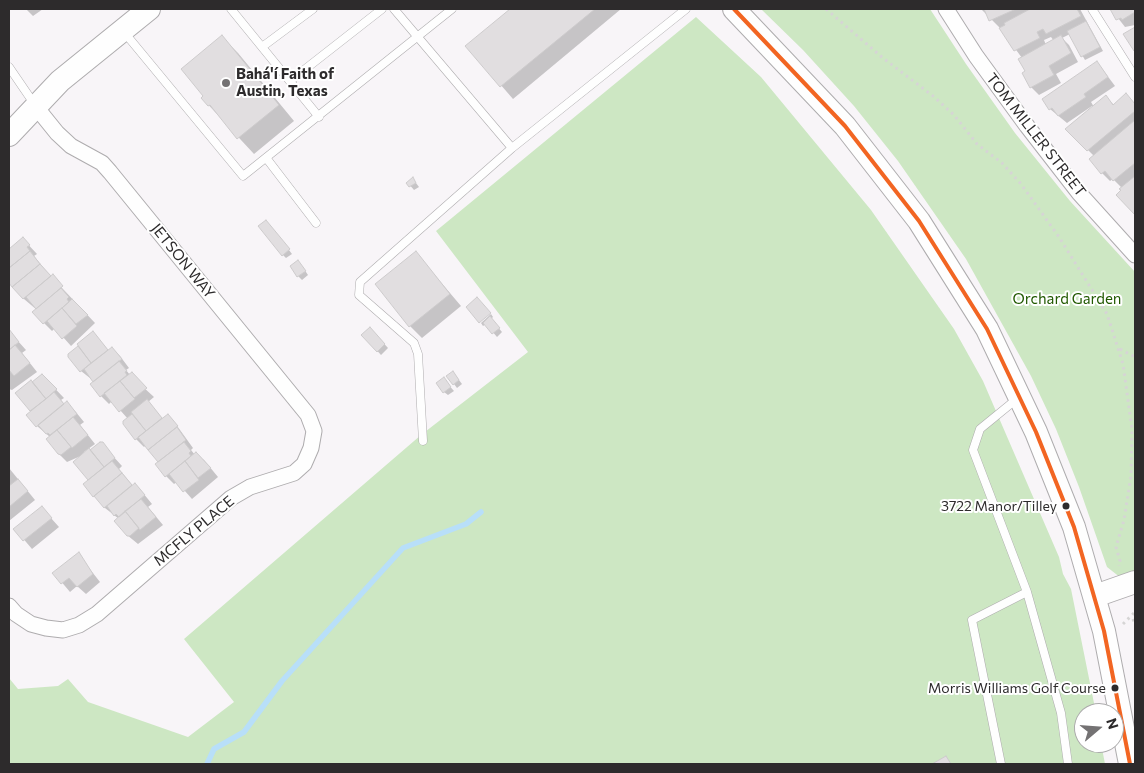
<!DOCTYPE html>
<html>
<head>
<meta charset="utf-8">
<style>
  body { margin:0 }
  #map { position:relative; width:1144px; height:773px; overflow:hidden; background:#f8f5f8; font-family:Commissioner,sans-serif }
  canvas { display:block }
  .frame { position:absolute; inset:0; border:10px solid #2d2b2c; pointer-events:none }
  .north { position:absolute; left:1074px; top:703px; width:50px; height:50px; box-sizing:border-box; background:#fff; border:1px solid #abaaab; border-radius:50%; rotate:72deg; font-size:14px; font-weight:700; line-height:20px; text-align:center; color:#2d2b2c }
  .north::after { content:''; display:block; margin:auto; width:18px; height:22px; background:#747273; clip-path:polygon(50% 0,100% 100%,50% 72%,0 100%) }
</style>
</head>
<body>
<div id="map">
<canvas width="1144" height="773"></canvas>
<div class="frame"></div>
<div class="north">N</div>
</div>
<script>
const g = document.querySelector('canvas').getContext('2d');
g.lineJoin = 'round';
function fill(path, color) {
  g.fillStyle = color;
  g.fill(path, 'evenodd');
}
function poly(rows) {
  const path = new Path2D();
  for (const r of rows) {
    path.moveTo(r[0], r[1]);
    for (let i = 2; i < r.length; i += 2) path.lineTo(r[i], r[i + 1]);
  }
  return path;
}
function strokePath(path, color, width, dash) {
  g.strokeStyle = color;
  g.lineWidth = width;
  g.lineCap = dash ? 'butt' : 'round';
  g.setLineDash(dash || []);
  g.stroke(path);
}
function label(font, color, halo, rows, align = 'center') {
  g.font = font + ' Commissioner,sans-serif';
  g.lineWidth = 4;
  g.setLineDash([]);
  g.textBaseline = 'middle';
  g.strokeStyle = halo;
  g.fillStyle = color;
  for (const [text, x, y, turn = 0] of rows) {
    g.save();
    g.translate(x, y);
    g.rotate((+turn || 0) * Math.PI / 180);
    g.textAlign = isNaN(turn) ? turn : align;
    if (halo) g.strokeText(text, 0, 0);
    g.fillText(text, 0, 0);
    g.restore();
  }
}
fill(poly([
  [761,9,930,9,966,64,1015,133,1070,201,1135,272,1135,574,1121,578,1107,567,1079,487,1056,429,1031,376,966,259,898,161,854,106,803,50],
  [696,17,761,77,871,210,954,329,983,381,1059,557,1063,574,1071,589,1096,713,1084,713,1084,743,1101,743,1105,764,9,764,9,678,18,689,58,686,68,679,88,702,188,737,234,702,184,639,421,435,528,352,436,231]
]), '#cde7c3');
fill(poly([
  [26,9,43,9,33,16],
  [512,9,621,9,513,99,467,46],
  [981,9,1080,9,1103,51,1085,60,1070,34,1062,38,1069,45,1078,62,1056,74,1061,83,1039,95,1031,87,1022,58,1000,28],
  [1051,37,1054,41,1046,45,1044,40],
  [1111,9,1135,9,1135,25,1125,27],
  [222,37,238,53,294,121,254,154,202,98],
  [1097,62,1115,86,1091,102,1094,107,1106,97,1114,105,1126,95,1135,104,1135,213,1118,195,1122,188,1113,179,1110,181,1102,173,1094,156,1067,129,1093,108,1092,106,1067,123,1050,109],
  [413,179,419,187,414,190,408,183],
  [270,225,292,254,286,258,283,255],
  [23,239,37,254,34,256,47,272,95,323,71,346,55,328,52,331,44,323,37,310,24,299,9,281,9,251],
  [416,253,461,306,422,338,410,326],
  [302,266,308,275,302,280,298,276],
  [491,314,493,317,491,319,502,332,497,337,486,324,483,326,481,323],
  [370,328,388,348,381,355,363,335],
  [9,331,26,350,22,353,37,372,12,390,9,389],
  [93,333,109,351,112,348,120,356,129,368,126,370,130,375,154,397,148,402,163,419,175,423,193,448,191,450,195,455,204,460,218,477,192,499,177,482,174,484,166,476,160,462,146,445,144,447,136,439,128,419,112,401,109,404,101,396,95,382,81,371,70,354],
  [42,375,64,398,61,400,65,405,75,411,84,422,80,425,95,444,84,452,86,454,102,444,122,466,119,469,133,486,143,493,152,504,148,507,163,525,138,544,127,535,119,519,105,508,85,484,90,480,75,462,83,455,67,462,59,454,50,437,37,426,32,412,17,393],
  [456,376,462,384,457,388,454,384],
  [447,383,454,391,448,395,444,392],
  [9,468,35,500,9,521],
  [42,508,59,527,32,549,15,529],
  [78,554,100,582,86,594,77,586,70,592,54,573]
]), '#0003');
strokePath(poly([
  [207,764,214,749,244,732,282,681,403,548,466,524,481,512]
]), '#b8dff9', 5.5);
const building = poly([
  [510,9,595,9,500,87,465,46,510,9],
  [984,9,1016,9,989,21,984,9],
  [1030,9,1077,9,1081,16,1046,34,1043,29,1037,32,1040,38,1014,51,999,28,1005,25,1004,23,1030,9],
  [1110,9,1135,9,1135,12,1122,20,1121,18,1116,20,1110,9],
  [1086,21,1100,47,1081,57,1067,31,1086,21],
  [1135,27,1135,51,1134,51,1123,34,1135,27],
  [222,35,279,105,237,139,210,105,208,106,201,98,203,96,181,69,222,35],
  [1061,35,1071,53,1049,66,1054,75,1030,88,1022,73,1025,71,1018,59,1061,35],
  [1097,61,1108,77,1084,94,1086,97,1058,116,1052,108,1049,110,1042,99,1097,61],
  [1126,93,1135,104,1135,111,1087,151,1065,129,1106,95,1113,105,1126,93],
  [1135,120,1135,163,1113,181,1105,171,1101,174,1089,159,1135,120],
  [1135,176,1135,215,1116,195,1121,190,1119,189,1135,176],
  [413,177,416,183,409,187,406,183,413,177],
  [266,220,290,249,282,256,258,226,266,220],
  [23,237,30,245,27,247,30,251,9,268,9,249,23,237],
  [30,251,40,264,12,287,9,283,9,268,30,251],
  [416,251,450,294,409,327,375,284,416,251],
  [298,260,306,271,297,277,290,266,298,260],
  [40,264,51,276,23,299,12,287,40,264],
  [53,274,63,286,36,309,26,297,53,274],
  [61,288,69,297,67,299,69,302,43,324,32,312,61,288],
  [477,297,491,313,479,323,466,307,477,297],
  [72,299,88,315,76,324,62,308,72,299],
  [62,308,77,326,62,339,47,321,62,308],
  [490,316,500,328,492,334,483,323,490,316],
  [370,327,385,344,377,352,361,335,370,327],
  [9,329,19,342,9,350,9,329],
  [93,331,108,350,91,363,77,344,93,331],
  [15,345,30,363,14,376,9,370,9,350,15,345],
  [78,346,91,363,80,372,68,357,68,354,78,346],
  [112,347,122,359,93,382,84,369,112,347],
  [119,361,127,371,125,372,127,375,100,397,90,384,119,361],
  [453,371,459,380,453,385,446,376,453,371],
  [132,372,147,388,134,398,120,381,132,372],
  [42,374,57,389,46,399,32,382,42,374],
  [444,377,451,387,443,393,436,383,444,377],
  [31,380,46,399,30,411,15,393,31,380],
  [120,381,135,399,119,412,104,393,120,381],
  [54,392,64,404,36,427,26,415,54,392],
  [147,399,162,418,146,431,131,412,147,399],
  [67,401,77,414,50,435,48,433,46,434,38,425,67,401],
  [132,414,146,431,135,440,123,424,123,421,132,414],
  [168,414,178,426,148,450,138,437,168,414],
  [73,417,88,435,72,448,57,430,73,417],
  [177,427,186,440,158,462,148,450,177,427],
  [57,430,71,447,61,455,58,454,46,439,57,430],
  [100,442,103,442,115,458,104,467,90,450,100,442],
  [184,442,191,451,189,453,191,456,165,477,155,464,184,442],
  [89,448,104,467,88,480,73,462,89,448],
  [196,452,211,468,198,478,185,461,196,452],
  [112,461,122,473,93,497,83,484,112,461],
  [185,461,199,480,183,492,169,474,185,461],
  [122,473,132,485,104,508,94,496,122,473],
  [18,479,28,491,9,507,9,486,18,479],
  [135,483,145,495,119,517,116,514,114,516,107,506,135,483],
  [141,499,156,517,140,530,125,511,141,499],
  [42,506,52,518,23,541,13,529,42,506],
  [125,511,139,528,130,536,127,536,114,521,125,511],
  [79,552,93,574,77,587,69,578,61,584,52,573,79,552],
  [946,756,951,764,932,764,946,756]
]);
fill(building, '#e1dee0');
strokePath(building, '#cdcbcc', 1);
const lane = poly([
  [231,9,319,117],
  [394,9,512,148],
  [1092,9,1135,77],
  [124,32,243,176,452,9],
  [262,47,313,9],
  [9,67,35,105],
  [290,81,382,9],
  [267,159,316,223],
  [1018,398,980,429,973,450,1027,592,1061,713,1068,764],
  [423,441,418,354,414,343,359,295,360,282,512,148,686,9],
  [1001,764,972,620,1027,592]
]);
const street = poly([
  [946,9,976,56,1027,126,1079,193,1135,255],
  [9,606,16,614,31,624,46,628,63,630,79,625,97,614,231,498,250,487,294,473,304,464,311,448,314,431,308,415,110,172,102,163,71,146,57,133,36,107]
]);
const secondary = poly([
  [734,9,845,126,919,221,987,329,1036,432,1074,527,1104,631,1130,764],
  [9,135,60,81,149,9],
  [1095,596,1135,582]
]);
strokePath(lane, '#aeacae', 9);
strokePath(street, '#aeacae', 17);
strokePath(secondary, '#aeacae', 24);
strokePath(poly([
  [826,9,883,58,933,96,954,115,977,144,1002,163,1021,184,1059,237,1107,314,1123,364,1132,429,1131,476,1124,520,1116,547,1120,561,1119,566],
  [1120,349,1135,357],
  [1133,619,1135,625],
  [1123,624,1135,612]
]), '#d6d5d5', 3, [2.5, 4]);
strokePath(lane, '#fefefe', 8);
strokePath(street, '#fefefe', 15);
strokePath(secondary, '#fefefe', 22);
strokePath(poly([
  [734,9,845,126,919,221,987,329,1036,432,1074,527,1104,631,1130,764]
]), '#f26522', 4);
for (const [x, y, r, color] of [
  [226,83,5,"#747273"],
  [1066,506,4.5,"#2d2b2c"],
  [1115,688,4.5,"#2d2b2c"]
]) {
  const dot = new Path2D();
  dot.arc(x, y, r, 0, 2 * Math.PI);
  g.fillStyle = color;
  g.fill(dot);
  strokePath(dot, '#fff', 2);
}
label('14px', '#2d2b2c', '#fff', [
  ["3722 Manor/Tilley",1057,506],
  ["Morris Williams Golf Course",1106,688]
], 'right');
label('bold 15px', '#2d2b2c', '#fff', [
  ["Bahá'í Faith of",236,74],
  ["Austin, Texas",236,91]
], 'left');
label('15px', '#2d2b2c', '#fff', [
  ["TOM MILLER STREET",1036,135,52],
  ["JETSON WAY",183,261,51],
  ["MCFLY PLACE",194,531,-40]
]);
label('15px', '#215900', '#fff', [
  ["Orchard Garden",1067,299]
]);
</script>
</body>
</html>
